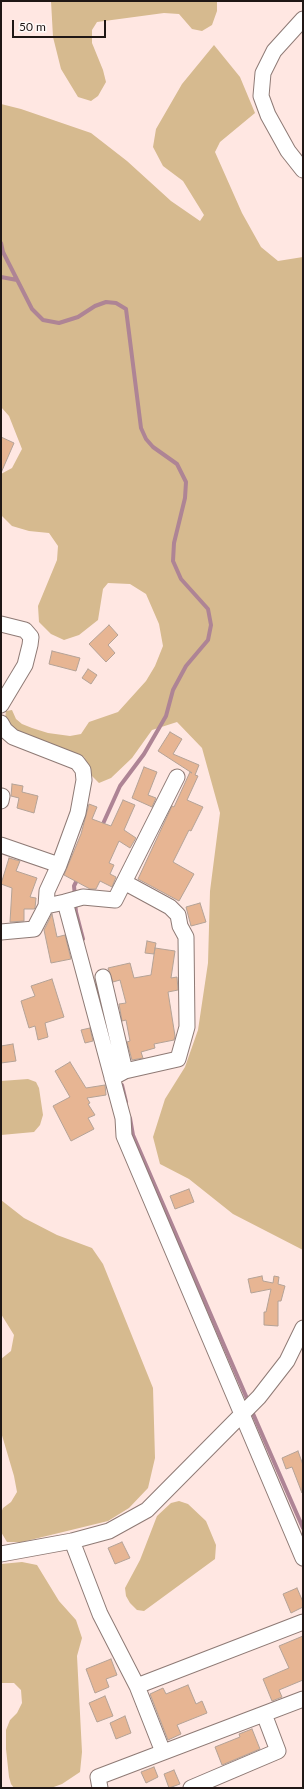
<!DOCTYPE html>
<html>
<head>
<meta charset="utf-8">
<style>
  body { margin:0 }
  #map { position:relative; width:304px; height:1789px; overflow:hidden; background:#ffe7e2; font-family:Lato,sans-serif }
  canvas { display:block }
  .frame { position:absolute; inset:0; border:2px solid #1f1715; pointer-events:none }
  .scale { position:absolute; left:12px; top:20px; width:94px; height:18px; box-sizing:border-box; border:2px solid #1f1715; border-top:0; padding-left:5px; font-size:12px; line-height:14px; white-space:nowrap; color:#1f1715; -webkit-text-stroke:3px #fef9f8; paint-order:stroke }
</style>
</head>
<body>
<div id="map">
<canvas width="304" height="1789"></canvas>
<div class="frame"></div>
<div class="scale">50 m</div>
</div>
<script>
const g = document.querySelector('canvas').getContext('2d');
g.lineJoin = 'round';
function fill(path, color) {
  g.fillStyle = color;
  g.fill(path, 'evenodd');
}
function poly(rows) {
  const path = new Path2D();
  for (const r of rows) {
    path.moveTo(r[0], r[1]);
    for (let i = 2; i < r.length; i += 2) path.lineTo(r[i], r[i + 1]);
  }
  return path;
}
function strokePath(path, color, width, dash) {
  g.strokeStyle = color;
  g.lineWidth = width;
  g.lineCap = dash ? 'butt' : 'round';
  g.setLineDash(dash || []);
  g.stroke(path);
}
fill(poly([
  [51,1,217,1,217,11,212,25,202,31,192,29,179,14,164,13,97,22,92,30,92,43,103,70,106,82,98,96,91,101,78,97,61,69,53,37],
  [214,45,240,77,255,113,220,142,215,152,242,213,261,247,278,261,303,257,303,1250,233,1214,189,1179,160,1164,153,1137,165,1099,185,1067,198,1030,208,963,210,891,220,813,202,748,177,722,152,730,132,758,111,778,99,783,92,776,84,757,16,734,5,719,6,711,12,710,16,719,22,724,32,728,48,733,70,736,81,734,89,722,118,712,146,681,155,666,163,646,159,624,146,594,130,584,108,583,103,589,98,620,79,635,64,640,51,634,39,622,38,606,57,560,58,546,49,533,29,531,12,526,1,515,1,474,12,468,22,449,9,416,1,407,1,104,21,109,91,133,127,161,171,201,200,221,204,215,183,181,163,166,153,147,156,129,182,84],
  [28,1079,36,1082,39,1088,43,1115,40,1125,34,1132,1,1135,1,1081],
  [1,1200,24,1218,57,1235,92,1248,103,1264,153,1388,155,1458,148,1488,129,1508,108,1521,22,1542,7,1542,1,1532,1,1513,3,1508,11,1502,17,1492,14,1476,1,1432,1,1359,11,1351,14,1335,1,1314],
  [179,1501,188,1504,206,1521,216,1545,215,1559,144,1611,137,1610,130,1603,126,1596,125,1588,140,1560,157,1516,171,1503],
  [22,1562,37,1565,59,1601,76,1620,82,1638,77,1656,82,1752,80,1772,62,1784,51,1788,14,1788,11,1784,9,1777,6,1749,6,1730,10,1720,17,1713,22,1703,21,1690,14,1683,1,1683,1,1564]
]), '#d6ba8f');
strokePath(poly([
  [1,243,3,252,32,309,43,320,59,323,78,317,95,306,106,302,116,303,126,309,141,428,146,439,153,447,177,464,186,482,185,498,174,543,173,561,181,579,208,609,211,625,208,640,186,666,173,690,166,716,144,754,120,786,102,826],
  [1,277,17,280],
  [75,896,74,886,78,878],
  [75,903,76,912,83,939],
  [122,1085,126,1102],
  [130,1118,133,1135,249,1403],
  [251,1409,303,1528]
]), '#ae8495', 4);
const building = poly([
  [1,437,14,443,1,473,1,437],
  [109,625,118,635,108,645,115,653,106,662,89,644,109,625],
  [52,651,80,658,76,671,49,664,52,651],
  [88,669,97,675,91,684,82,678,88,669],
  [170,732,182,739,173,754,199,765,195,775,198,776,187,800,203,807,191,831,189,830,173,862,194,874,179,901,138,879,172,806,174,807,190,772,192,773,158,751,170,732],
  [144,767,157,772,148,795,156,798,152,807,132,798,144,767],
  [12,784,23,786,22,792,38,796,34,813,17,808,19,798,11,796,12,784],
  [123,800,135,805,124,830,136,838,130,848,119,841,109,863,114,865,110,874,116,877,112,887,100,881,96,889,90,889,64,875,81,834,89,804,97,807,92,819,111,826,123,800],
  [9,858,20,861,16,871,37,878,30,897,36,898,35,908,34,909,24,909,24,921,10,922,12,888,1,884,9,858],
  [200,903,206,922,191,926,186,907,200,903],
  [52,914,57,937,65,935,71,959,51,963,44,930,52,914],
  [147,941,156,943,154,954,145,953,147,941],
  [155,948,175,951,171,978,177,977,178,990,168,992,175,1036,174,1040,154,1044,155,1048,141,1052,143,1058,132,1060,127,1042,130,1041,126,1020,122,1021,119,1004,126,1003,120,980,113,982,108,968,130,963,134,978,151,975,155,948],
  [52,979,64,1017,45,1023,48,1037,38,1040,35,1026,29,1028,21,1001,35,996,31,986,52,979],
  [90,1028,93,1041,85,1043,81,1030,90,1028],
  [13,1044,16,1061,1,1063,1,1046,13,1044],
  [70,1062,86,1088,105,1085,106,1095,87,1098,90,1103,88,1104,95,1115,88,1118,94,1129,71,1141,53,1106,70,1097,55,1071,70,1062],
  [189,1189,194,1202,175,1209,170,1196,189,1189],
  [262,1276,263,1281,273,1283,274,1276,279,1277,278,1284,285,1286,281,1301,278,1301,278,1326,264,1325,264,1312,266,1312,271,1289,251,1293,248,1279,262,1276],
  [298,1451,303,1465,302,1493,292,1467,286,1469,282,1458,298,1451],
  [122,1542,130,1558,115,1564,108,1548,122,1542],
  [297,1588,303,1602,303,1607,291,1613,283,1594,297,1588],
  [303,1636,303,1680,279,1690,282,1697,272,1701,263,1679,289,1668,279,1646,303,1636],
  [111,1659,117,1675,106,1679,109,1687,95,1693,86,1669,111,1659],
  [188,1685,196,1704,202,1701,207,1713,177,1725,181,1734,168,1740,150,1694,163,1688,166,1694,188,1685],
  [105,1696,113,1716,97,1722,89,1703,105,1696],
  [125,1716,131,1733,116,1739,110,1723,125,1716],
  [252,1729,260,1749,222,1765,215,1747,240,1737,239,1734,252,1729],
  [154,1767,158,1777,146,1783,141,1772,154,1767],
  [174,1770,180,1784,169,1788,164,1774,174,1770]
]);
fill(building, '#e7b593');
strokePath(building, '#b4a296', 1);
const minor = poly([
  [303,19,274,51,263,73,261,96,268,115,288,151,303,170],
  [1,624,25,630,31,637,30,645,25,665,1,705],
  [1,723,5,730,13,737,77,762,83,770,84,780,78,813,59,865,47,891,46,906],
  [1,801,2,796],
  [1,845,59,865],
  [65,902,83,897,115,900,177,777],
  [1,932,34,929,46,906,65,902,123,1118,124,1136,303,1558],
  [103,977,125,1071],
  [112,1078,125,1071,178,1059,187,1027,186,937,180,926,178,915,170,907,124,882],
  [72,1541,100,1614,137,1686,163,1752],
  [1,1554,72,1541,109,1531,147,1510,259,1397,287,1361,303,1328],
  [137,1686,303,1622],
  [100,1788,98,1777,303,1699],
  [191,1788,278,1751,264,1714]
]);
strokePath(minor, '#8e7a75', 17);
strokePath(minor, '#fff', 15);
</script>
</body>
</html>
